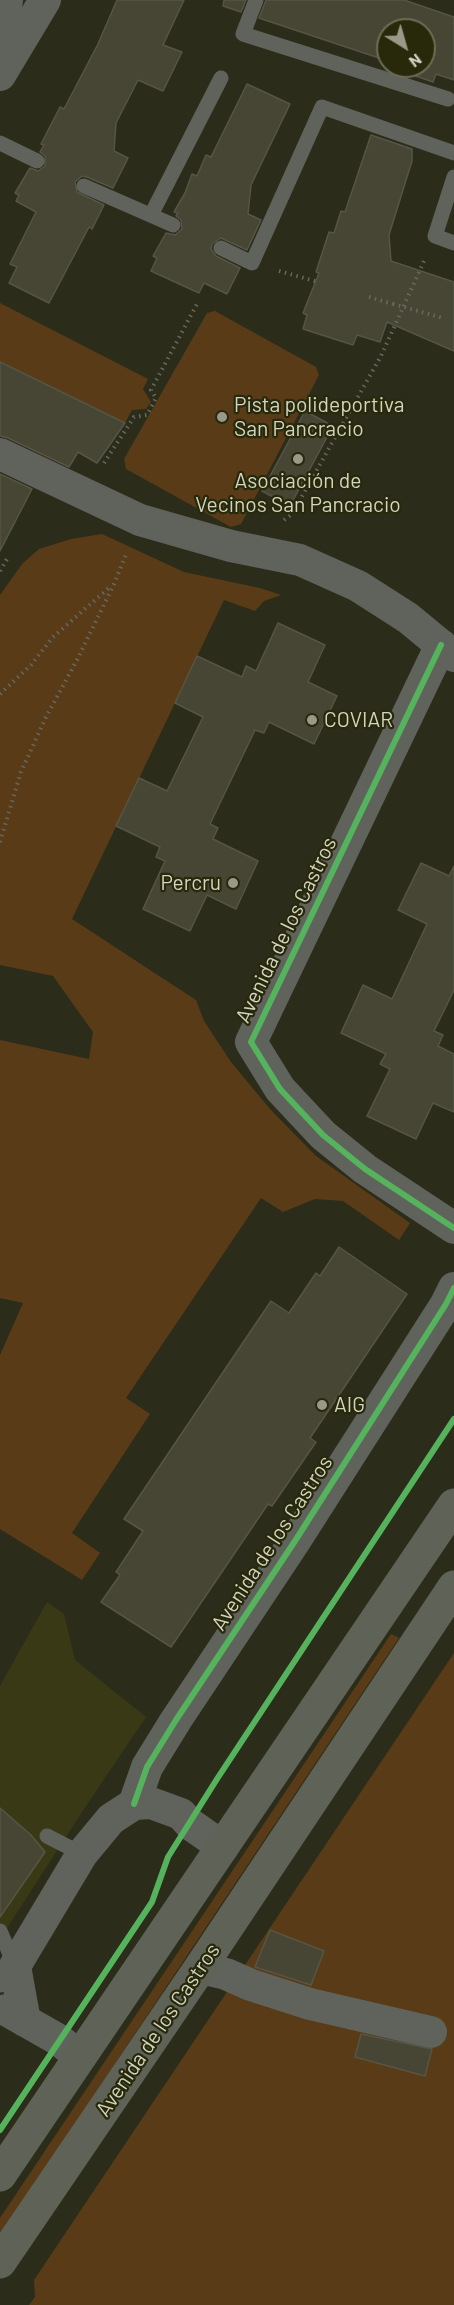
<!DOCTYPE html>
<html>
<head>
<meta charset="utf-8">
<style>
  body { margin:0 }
  #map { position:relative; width:454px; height:2305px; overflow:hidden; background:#2c2c1b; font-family:Barlow,sans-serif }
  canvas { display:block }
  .north { position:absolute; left:376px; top:18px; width:60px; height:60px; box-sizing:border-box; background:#28290a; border:2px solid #6c6d54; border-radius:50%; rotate:143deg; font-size:16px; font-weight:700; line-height:24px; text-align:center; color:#d2d4c2 }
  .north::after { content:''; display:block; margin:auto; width:21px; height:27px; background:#989988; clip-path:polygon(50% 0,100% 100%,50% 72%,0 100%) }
</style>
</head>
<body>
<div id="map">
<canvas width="454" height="2305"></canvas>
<div class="north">N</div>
</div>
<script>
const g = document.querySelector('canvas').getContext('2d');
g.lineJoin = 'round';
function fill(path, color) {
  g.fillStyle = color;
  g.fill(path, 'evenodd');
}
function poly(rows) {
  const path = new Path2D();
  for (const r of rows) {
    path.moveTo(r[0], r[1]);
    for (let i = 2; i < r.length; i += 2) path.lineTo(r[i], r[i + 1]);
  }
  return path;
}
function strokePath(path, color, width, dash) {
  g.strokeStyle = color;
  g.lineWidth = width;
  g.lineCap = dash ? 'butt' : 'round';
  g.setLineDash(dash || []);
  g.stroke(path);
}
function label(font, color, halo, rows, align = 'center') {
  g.font = font + ' Barlow,sans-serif';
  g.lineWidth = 4.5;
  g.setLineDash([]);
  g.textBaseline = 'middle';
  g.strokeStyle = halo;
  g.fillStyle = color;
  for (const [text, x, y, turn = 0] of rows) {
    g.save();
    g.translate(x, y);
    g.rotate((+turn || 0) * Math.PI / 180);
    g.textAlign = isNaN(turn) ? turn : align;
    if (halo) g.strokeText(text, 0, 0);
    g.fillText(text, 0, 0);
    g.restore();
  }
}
fill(poly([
  [47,1602,64,1614,75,1660,146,1717,80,1815,0,1939,0,1686]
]), '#393a15');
fill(poly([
  [0,303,148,379,143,389,151,402,146,409,132,410,125,423,0,362],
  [215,311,316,367,319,375,241,524,231,527,126,469,124,459,207,313],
  [102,534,184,572,260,588,281,595,264,601,255,611,224,600,72,919,196,1000,204,1021,231,1062,270,1109,316,1156,410,1223,399,1240,343,1201,315,1199,283,1212,261,1198,126,1398,150,1414,72,1533,100,1553,82,1580,0,1529,0,1355,23,1303,0,1298,0,1040,89,1059,93,1032,53,976,0,965,0,595,22,564,39,549,71,539],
  [391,1634,399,1638,0,2236,0,2218],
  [454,1653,454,2305,29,2305,35,2297,34,2280]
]), '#593c17');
const building = poly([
  [117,0,184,0,163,45,182,52,163,91,138,80,116,123,114,151,128,158,113,188,87,177,82,176,75,182,77,192,104,205,92,229,89,227,49,303,9,283,17,267,10,264,36,212,16,201,19,195,15,193,30,168,38,171,45,166,45,156,40,152,44,145,41,144,60,107,64,109,98,44,117,0],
  [224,0,246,0,241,12,223,6,224,0],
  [266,0,404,0,454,17,454,80,436,74,433,82,384,65,385,60,259,18,266,0],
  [388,30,424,30,424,66,388,66,388,30],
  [247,84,290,104,251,185,248,214,261,220,247,250,221,238,212,244,211,249,216,256,240,268,227,294,204,283,199,293,151,271,157,258,153,256,166,233,175,235,182,229,181,220,176,216,178,213,174,212,185,193,192,174,197,176,206,155,211,157,247,84],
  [371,135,412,149,412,161,389,235,391,261,454,282,454,351,387,322,380,342,357,335,353,345,303,329,307,315,303,313,319,273,316,272,329,232,334,233,341,211,345,212,371,135],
  [0,362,125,423,97,463,78,452,69,467,8,438,0,436,0,362],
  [305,411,333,426,290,506,262,491,305,411],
  [0,474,32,489,0,551,0,474],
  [278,623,325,645,308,682,337,696,314,744,269,722,264,733,255,730,210,824,218,828,213,839,258,861,236,909,207,895,190,931,143,909,165,861,156,857,160,847,116,826,139,778,167,791,203,717,175,703,197,656,242,677,246,666,256,671,278,623],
  [421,863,449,876,454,866,454,990,434,1031,443,1035,438,1046,454,1054,454,1112,433,1103,416,1139,367,1116,390,1069,380,1064,386,1054,341,1033,363,985,392,999,427,924,398,910,421,863],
  [339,1247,407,1294,310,1438,316,1442,272,1506,268,1504,171,1647,101,1602,120,1575,116,1572,143,1531,124,1519,271,1301,289,1313,316,1273,320,1276,339,1247],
  [0,1808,31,1835,45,1852,0,1917,0,1808],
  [270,1930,324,1951,311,1985,255,1967,270,1930],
  [361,2034,432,2049,425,2076,355,2057,361,2034]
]);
fill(building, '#474533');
strokePath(building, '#565546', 1.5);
strokePath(poly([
  [279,271,318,282],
  [369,297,393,304],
  [104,463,134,417,147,415,156,398,151,390,197,304],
  [284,520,292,514,381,356,424,261],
  [0,571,7,559],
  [0,694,31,665,52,638,111,586],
  [0,842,21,772,46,717,77,660,114,584,127,552]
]), '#676861', 4, [1.5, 4.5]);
strokePath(poly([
  [256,0,243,34,448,99],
  [0,143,37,161],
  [454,177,435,236,454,243],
  [84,186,173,225],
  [151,215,221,78],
  [221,248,252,263,322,107,454,153],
  [47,1836,82,1854],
  [0,1931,15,1966,0,1985]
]), '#60625c', 15);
strokePath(poly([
  [0,44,7,0],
  [0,75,45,0],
  [0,454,140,520,231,546,300,560,358,586,408,618,454,656],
  [441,645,251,1042,280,1089,323,1135,365,1169,454,1228],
  [134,1804,147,1767,176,1720,295,1541,446,1304,454,1288],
  [200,1968,226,1974,251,1985,310,2004,431,2032],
  [6,2010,59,2040,80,2057],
  [25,2021,15,1966,82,1854,111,1819,134,1804,151,1803,181,1814,190,1824,223,1847]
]), '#60625c', 32);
strokePath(poly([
  [0,2175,454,1505],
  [0,2262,200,1968,454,1587]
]), '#5f6257', 33);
strokePath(poly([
  [393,304,443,318]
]), '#676861', 4, [1.5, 4.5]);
strokePath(poly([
  [441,645,251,1042,280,1089,323,1135,365,1169,454,1228],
  [134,1804,147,1767,176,1720,295,1541,446,1304,454,1288],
  [0,2130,152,1902,168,1857,217,1779,454,1419]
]), '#56b35d', 6);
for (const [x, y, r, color] of [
  [222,417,6,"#989988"],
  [298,459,6,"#989988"],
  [312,720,6,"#989988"],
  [233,883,6,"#989988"],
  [322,1405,6,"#989988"]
]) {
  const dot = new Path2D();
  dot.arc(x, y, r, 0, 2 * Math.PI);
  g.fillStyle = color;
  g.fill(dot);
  strokePath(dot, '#28290a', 2);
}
label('21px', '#d2d4c2', '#28290a', [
  ["Pista polideportiva",234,405],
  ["San Pancracio",234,429],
  ["Asociación de",298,481,"center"],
  ["Vecinos San Pancracio",298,505,"center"],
  ["COVIAR",324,720],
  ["Percru",221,883,"right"],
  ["AIG",334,1405]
], 'left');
label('21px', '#d2d4c2', '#28290a', [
  ["Avenida de los Castros",286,930,-64],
  ["Avenida de los Castros",272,1543,-57],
  ["Avenida de los Castros",158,2030,-56]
]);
</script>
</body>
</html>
